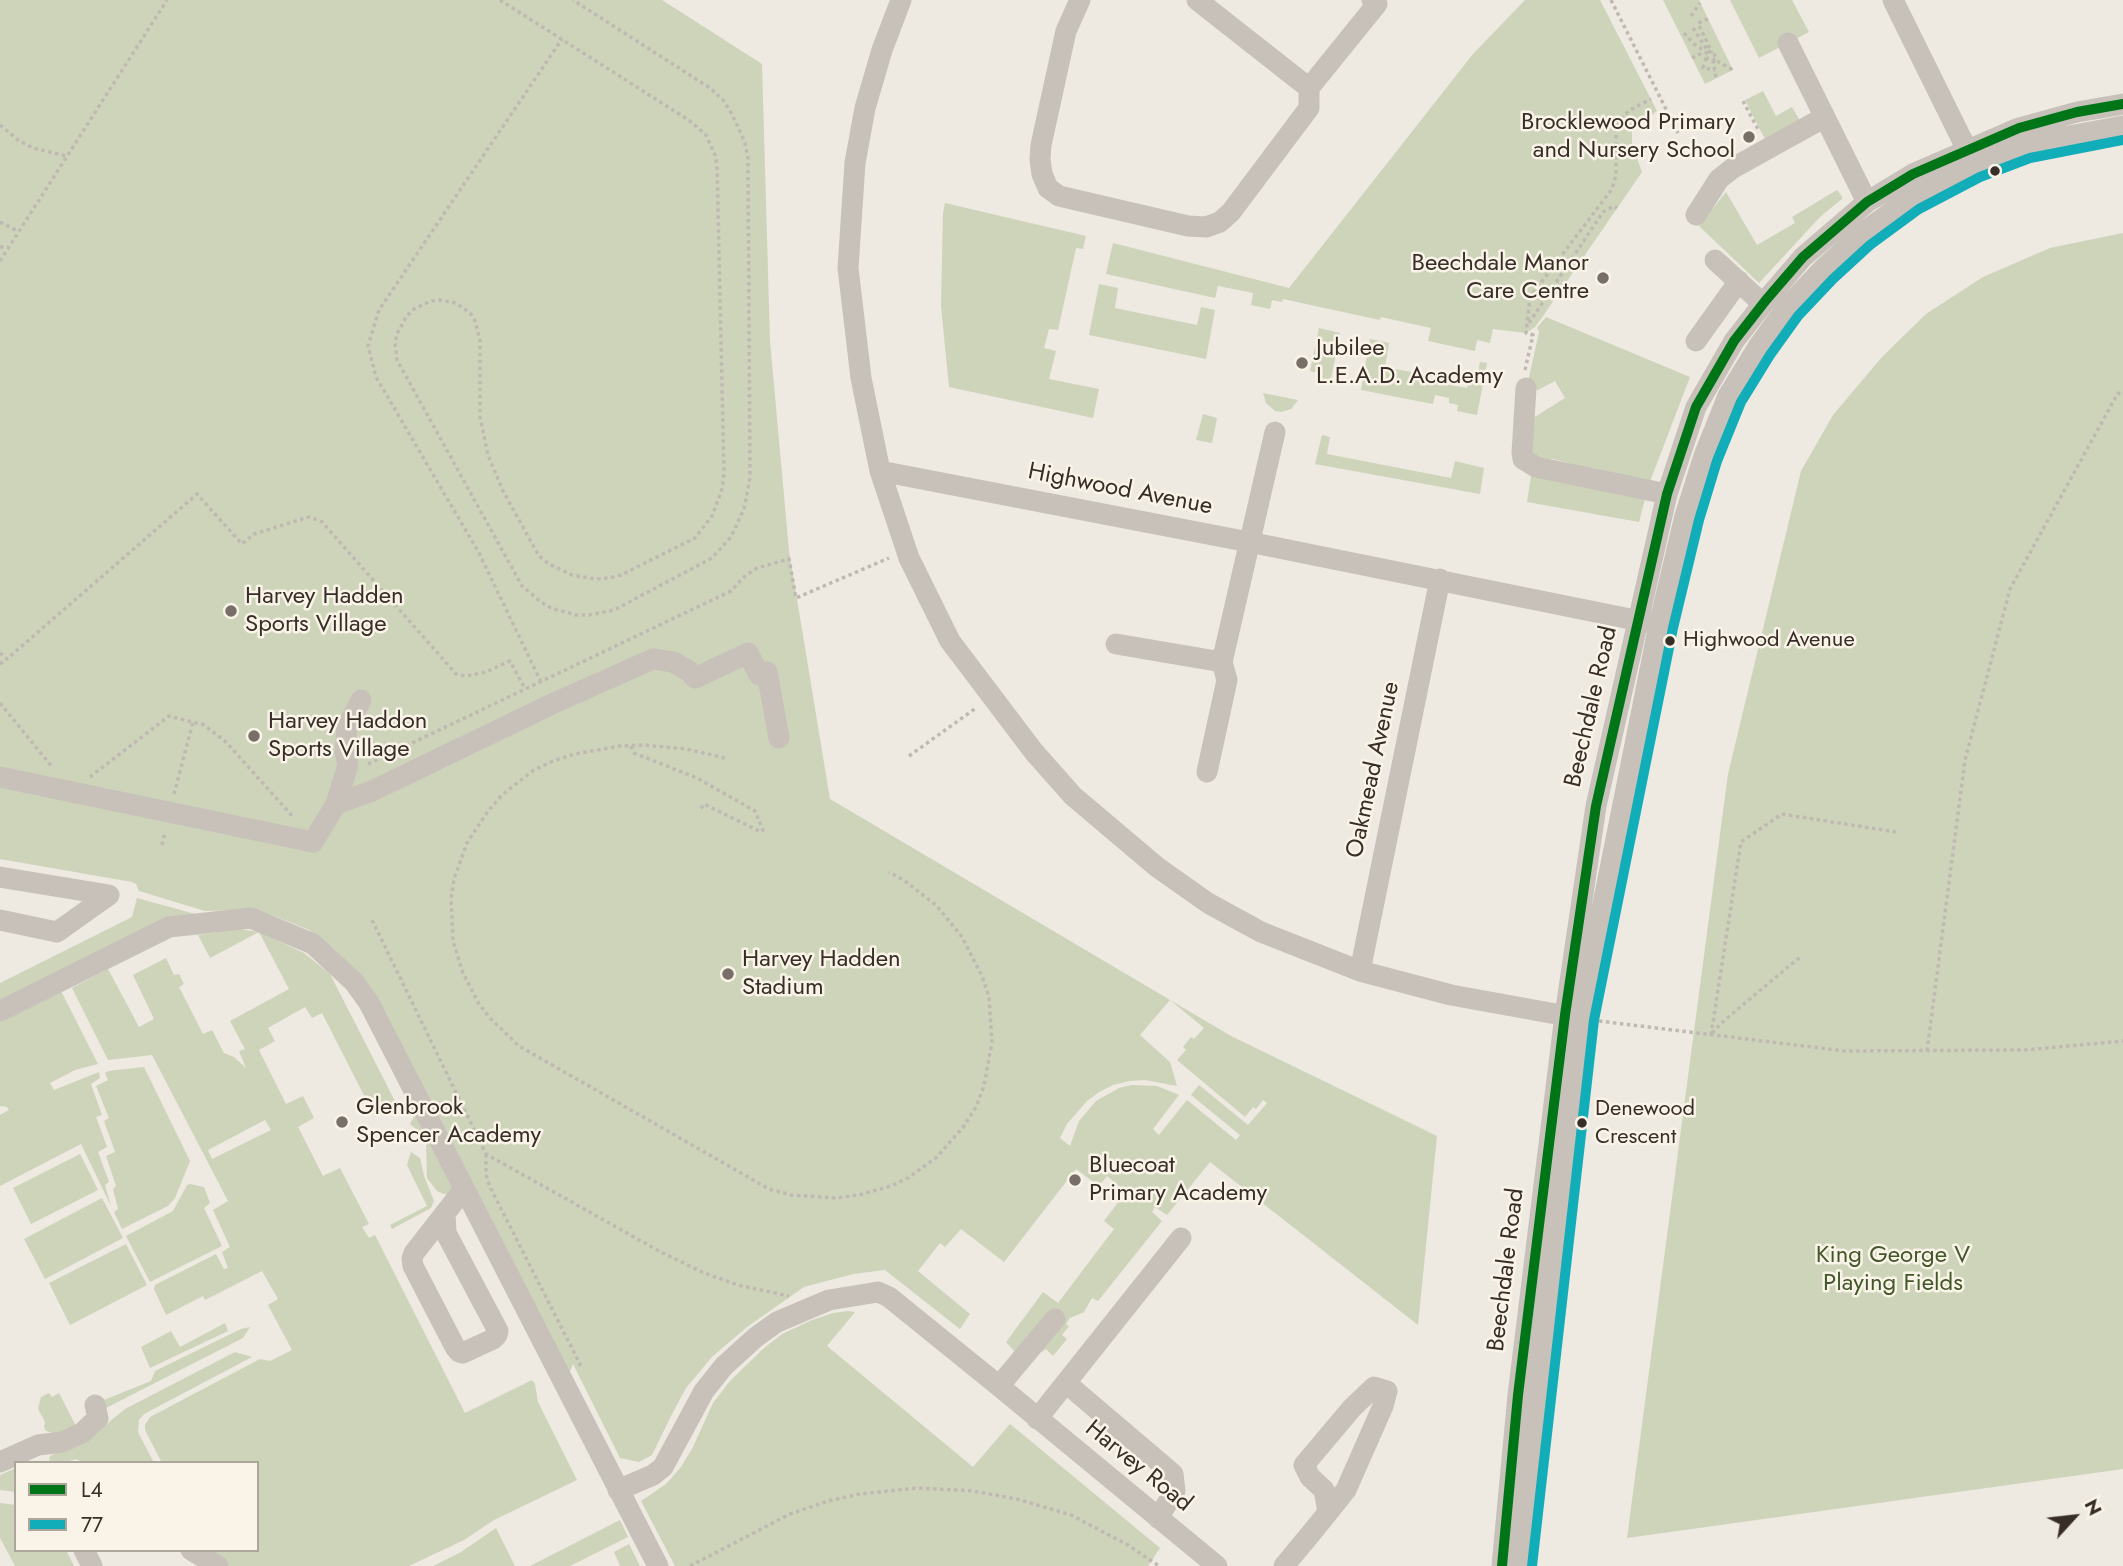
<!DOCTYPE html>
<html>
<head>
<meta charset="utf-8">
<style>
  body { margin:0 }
  #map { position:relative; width:2123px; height:1566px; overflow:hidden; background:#eee9e1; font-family:Jost,sans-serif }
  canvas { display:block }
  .legend { position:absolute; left:14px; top:1461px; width:245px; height:91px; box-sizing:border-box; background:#faf4e8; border:2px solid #aca59b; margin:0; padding:9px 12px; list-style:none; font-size:21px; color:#382e28 }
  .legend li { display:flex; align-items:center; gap:14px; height:35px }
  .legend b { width:35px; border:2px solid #aca59b }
  .north { position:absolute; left:2039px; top:1482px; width:70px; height:70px; -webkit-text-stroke:5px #faf4e8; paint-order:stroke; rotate:63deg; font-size:19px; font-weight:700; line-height:28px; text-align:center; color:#382e28 }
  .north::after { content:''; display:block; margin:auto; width:24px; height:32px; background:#382e28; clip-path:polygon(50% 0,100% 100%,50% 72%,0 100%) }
</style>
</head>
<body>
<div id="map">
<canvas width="2123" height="1566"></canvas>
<ul class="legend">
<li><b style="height:9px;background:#007517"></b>L4</li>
<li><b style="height:9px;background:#11adb8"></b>77</li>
</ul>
<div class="north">N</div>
</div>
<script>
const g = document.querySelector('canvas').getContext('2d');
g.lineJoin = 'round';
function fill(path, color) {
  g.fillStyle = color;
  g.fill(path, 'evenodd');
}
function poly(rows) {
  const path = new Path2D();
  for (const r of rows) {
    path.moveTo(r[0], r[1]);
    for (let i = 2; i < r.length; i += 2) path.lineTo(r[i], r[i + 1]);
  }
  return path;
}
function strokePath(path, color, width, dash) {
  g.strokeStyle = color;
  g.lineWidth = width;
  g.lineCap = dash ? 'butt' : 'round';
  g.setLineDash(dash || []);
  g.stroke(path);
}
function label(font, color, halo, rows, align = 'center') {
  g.font = font + ' Jost,sans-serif';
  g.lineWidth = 5;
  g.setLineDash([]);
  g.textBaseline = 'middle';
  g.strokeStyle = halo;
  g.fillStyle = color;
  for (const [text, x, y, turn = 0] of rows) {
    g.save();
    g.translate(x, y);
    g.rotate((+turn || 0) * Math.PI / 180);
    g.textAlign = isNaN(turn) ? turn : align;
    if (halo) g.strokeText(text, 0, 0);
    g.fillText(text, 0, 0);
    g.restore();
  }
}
fill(poly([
  [0,0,662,0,762,64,770,341,789,551,830,799,1231,1036,1437,1136,1418,1325,1210,1162,1167,1215,1155,1207,1152,1212,1162,1221,1098,1301,1092,1298,1084,1312,1070,1318,1066,1324,1069,1326,1062,1335,1067,1339,1053,1356,1046,1349,1042,1352,1027,1341,1016,1353,1006,1342,1043,1292,1058,1303,1114,1229,1104,1221,1126,1192,1107,1176,1099,1186,1076,1169,1004,1262,961,1229,945,1247,940,1243,918,1271,970,1314,960,1329,885,1270,853,1274,804,1287,747,1327,712,1357,686,1388,671,1416,652,1455,639,1462,620,1458,573,1364,569,1374,358,974,334,949,309,930,272,915,236,910,205,911,139,891,136,884,132,882,0,859],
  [1170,1000,1204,1028,1194,1039,1191,1037,1183,1047,1186,1050,1177,1060,1245,1117,1253,1107,1256,1109,1263,1100,1267,1103,1248,1125,1199,1085,1191,1095,1240,1135,1236,1140,1187,1100,1159,1135,1153,1129,1179,1095,1157,1086,1132,1085,1119,1088,1096,1101,1079,1121,1070,1146,1060,1138,1067,1124,1087,1101,1099,1092,1113,1085,1129,1081,1145,1080,1177,1086,1170,1062,1140,1035],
  [1525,0,1600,0,1657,111,1632,129,1632,145,1642,172,1543,316,1535,327,1526,333,1493,329,1490,343,1477,340,1475,351,1428,341,1431,328,1381,317,1380,320,1283,299,1282,302,1272,300,1270,309,1251,305,1253,293,1218,286,1215,298,1106,274,1113,243,1289,288,1473,54],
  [1663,0,1699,0,1733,70,1705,84],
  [1730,0,1792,0,1809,32,1759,58],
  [1763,91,1776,116,1792,107,1801,123,1766,141,1745,100],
  [1837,190,1843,198,1820,217,1759,283,1699,226,1726,192,1757,245,1795,223,1792,217],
  [945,203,1086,236,1083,249,1076,248,1058,330,1049,329,1044,348,1056,351,1049,379,1099,389,1093,418,949,387,941,306,943,213],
  [2123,233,2123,1469,1627,1538,1728,774,1801,471,1833,415,1882,357,1926,314,1983,277,2050,248],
  [1099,284,1118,288,1115,308,1197,325,1201,307,1215,310,1206,359,1089,335],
  [1546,317,1690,377,1649,484,1553,459,1538,459,1531,451,1533,418,1565,398,1555,381,1538,390,1532,388,1528,382,1539,332,1537,328],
  [1319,328,1340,333,1330,384,1317,381,1318,373,1310,371],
  [1370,339,1389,343,1385,367,1422,374,1421,379,1467,388,1469,378,1477,379,1480,362,1487,363,1477,415,1457,411,1458,405,1449,403,1449,398,1435,395,1433,404,1361,390],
  [1263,393,1298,400,1291,409,1281,412,1275,411,1266,403],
  [1203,414,1217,418,1212,443,1196,440],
  [1322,435,1330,437,1327,454,1451,478,1455,461,1484,468,1480,494,1315,464],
  [1532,470,1645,499,1639,522,1527,502],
  [137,898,195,914,0,1005,0,983,132,917],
  [238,929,259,932,304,953,330,974,397,1105,375,1117,322,1013,312,1018,305,1007,268,1028,275,1041,259,1050,286,1104,303,1096,314,1118,298,1127,323,1176,340,1168,369,1224,362,1227,369,1238,375,1235,465,1413,532,1380,535,1384,538,1402,577,1480,494,1520,464,1540,409,1566,230,1566,212,1558,208,1550,257,1550,257,1463,162,1463,145,1430,145,1425,150,1417,260,1359,270,1361,292,1350,268,1305,278,1299,262,1271,205,1300,203,1296,166,1315,154,1289,155,1285,216,1254,224,1269,228,1268,222,1252,230,1247,213,1210,228,1201,152,1055,108,1060,72,988,108,969,139,1027,154,1019,133,975,166,958,174,975,179,974,184,984,179,987,203,1034,212,1030,224,1053,234,1057,246,1068,239,1051,245,1049,230,1021,289,989,259,932,210,958,198,935],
  [265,1120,271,1130,212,1159,208,1150],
  [61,991,98,1064,75,1070,50,1083,54,1090,99,1072,100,1078,91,1084,102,1115,96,1117,107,1147,98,1152,109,1182,105,1185,111,1206,81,1144,0,1186,0,1115,9,1110,7,1107,0,1106,0,1021],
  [144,1067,190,1161,175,1198,168,1206,122,1229,114,1212,118,1209,113,1189,116,1186,106,1156,115,1152,104,1121,109,1118,96,1086,108,1080,105,1073,108,1071],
  [415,1115,456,1185,449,1194,444,1194,437,1191,427,1178,426,1143,422,1135,410,1124],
  [411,1152,420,1158,424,1176,434,1201,431,1208,392,1229,390,1225,427,1206,407,1165],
  [80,1154,98,1190,31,1224,13,1188],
  [190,1184,204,1187,210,1203,204,1208,222,1246,150,1282,126,1236,173,1211,187,1185],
  [102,1198,123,1238,45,1279,24,1239],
  [126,1244,147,1285,70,1325,49,1283],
  [848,1311,855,1312,827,1346,973,1467,1010,1424,1160,1548,1148,1566,675,1566,641,1501,666,1484,681,1467,692,1449,713,1403,730,1381,763,1349,782,1334,812,1320,833,1313],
  [225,1323,228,1331,150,1368,141,1347,171,1331,180,1347],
  [250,1327,243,1338,104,1409,104,1400,151,1381,155,1371,241,1329],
  [235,1352,252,1357,144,1414,139,1420,138,1432,154,1463,84,1463,76,1459,63,1463,51,1463,49,1459,50,1456,92,1436,125,1409],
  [49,1393,52,1397,59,1393,78,1430,64,1436,46,1431,44,1427,45,1422,38,1409,41,1397],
  [16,1468,16,1492,0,1490,0,1475],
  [0,1503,16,1505,16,1550,66,1550,74,1566,15,1566,0,1538],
  [620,1520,628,1537,570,1566,530,1566],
  [496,1528,515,1566,433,1566,461,1552],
  [629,1544,640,1566,620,1566,614,1552]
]), '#cdd4ba');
strokePath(poly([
  [500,0,690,121,706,135,715,155,717,165,724,474,722,489,712,516,695,538,621,575,609,578,596,579,572,575,549,564,539,556,503,491,488,455,480,417,480,340,475,321,470,313,456,303,439,300,431,301,414,309,406,317,397,334,395,343,397,360,522,586,541,602,551,608,576,615,589,615,614,610,712,558,731,537,744,509,750,478,748,159,745,143,732,114,723,100,710,88,573,0],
  [1611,0,1678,133],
  [1691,16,1700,3],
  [1708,19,1698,23,1712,53],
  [1693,28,1708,51,1705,56,1706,58,1716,60,1714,53,1708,51],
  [1684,33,1694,44,1706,52],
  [1692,58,1699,54,1705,56],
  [1706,58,1703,68,1715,70],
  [1713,60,1716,78],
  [1717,61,1733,70],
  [1743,101,1759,131],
  [0,125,18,140,33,148,66,156],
  [0,222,18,231],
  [0,247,8,247],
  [0,261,167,0],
  [1529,323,1603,212,1614,206,1617,208],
  [1525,370,1533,335,1526,333,1530,297,1612,189,1616,175,1616,129,1620,119,1630,110,1651,99],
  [0,653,7,659,197,494,242,544,254,534,309,517,322,522,456,674,466,676,486,672,510,661,525,689],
  [0,664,7,659],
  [541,682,479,553,376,377,368,346,379,310,562,39],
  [0,703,53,768],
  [631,746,634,753,697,778,755,811,763,830,761,832,704,804,700,810],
  [909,756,976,708],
  [725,758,686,749,643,745,620,746,575,754,553,761,534,770,502,795,488,811,467,843,454,879,451,899,453,941,463,973,479,1004,491,1019,519,1046,769,1189,791,1195,836,1198,859,1195,891,1186,908,1178,937,1157,964,1126,976,1107,984,1086,992,1042,989,997,982,976,962,937,937,906,905,881,889,872],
  [368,764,731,591,744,577,757,568,789,559,796,598,889,558],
  [90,777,169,716,204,725,226,742,294,818],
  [174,794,193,722],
  [162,845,165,832],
  [372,920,486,1154,659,1251,704,1273,738,1285,789,1296],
  [1599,1021,1845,1051,2025,1050,2123,1041],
  [1712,1033,1726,1019,1800,957],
  [1711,1035,1741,842,1782,814,1896,832],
  [1927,1051,1965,760,2010,589,2118,393,2123,396],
  [486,1154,486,1175,490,1187,580,1364,578,1368],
  [690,1566,790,1514,828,1501,860,1494,917,1488,973,1491,1017,1499,1071,1515,1128,1545,1159,1566]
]), '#c0b9b2', 3.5, [3.5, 3.5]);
strokePath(poly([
  [901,0,882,50,865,108,855,163,848,268,861,378,880,471,909,558,950,641,1034,752,1073,796,1157,867,1208,903,1261,932,1360,971,1451,995,1578,1018],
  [1080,0,1066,31,1041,145,1040,159,1042,174,1048,188,1059,196,1188,226,1206,227,1220,222,1231,212,1309,108,1309,88],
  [1197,0,1309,88,1377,4,1372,0],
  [1893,0,1973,162],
  [1788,43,1867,202],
  [1696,215,1719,179,1733,168,1825,117],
  [1715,260,1763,304],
  [1696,341,1739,281],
  [1526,388,1522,453,1523,459,1536,467,1667,494],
  [880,471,1249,542,1650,623],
  [1116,644,1222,662],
  [1207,772,1227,680,1222,662,1275,432],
  [0,777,313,842,336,804,348,765,345,752,347,727,361,700],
  [336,804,372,791,552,704,653,659,673,662,689,671,695,678,748,653,759,675,767,672,779,738],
  [0,877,109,895,57,932,0,920],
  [1360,971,1440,579],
  [0,1011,169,927,251,918,313,944,354,982,369,1003,658,1566],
  [445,1214,446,1233,498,1331,497,1335,493,1339,463,1353,459,1352,455,1347,413,1266,412,1259,414,1253,464,1189],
  [1066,1383,1173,1474,1175,1491,1158,1518],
  [999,1386,1055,1319],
  [1037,1419,1181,1238],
  [0,1462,38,1445,62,1442,82,1433,98,1418,95,1405],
  [618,1490,653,1475,663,1467,704,1391,724,1366,756,1337,777,1322,829,1300,878,1292,889,1297,999,1386,1217,1566],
  [84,1550,92,1566],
  [191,1550,218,1566],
  [1284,1566,1313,1531,1346,1490,1383,1406,1387,1391,1374,1387,1352,1408,1304,1465,1310,1477,1324,1490,1328,1512],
  [1502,1566,1518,1395,1565,1015,1596,806,1667,494,1696,407,1734,341,1766,300,1803,257,1867,202,1913,174,2019,128,2077,112,2123,104],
  [1518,1566,1580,1018,1659,625,1685,516,1704,456,1728,396,1758,347,1787,307,1823,269,1861,234,1912,197,1974,164,2026,144,2123,126]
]), '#c7c1ba', 21);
strokePath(poly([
  [1502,1566,1518,1395,1565,1015,1596,806,1667,494,1696,407,1734,341,1766,300,1803,257,1867,202,1913,174,2019,128,2077,112,2123,104]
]), '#007517', 10);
strokePath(poly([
  [1532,1566,1594,1020,1673,628,1699,520,1717,461,1741,402,1770,355,1798,316,1833,279,1870,245,1919,209,1980,177,2030,158,2123,140]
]), '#11adb8', 10);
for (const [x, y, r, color] of [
  [1749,137,7,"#786f69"],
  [1995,171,6,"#382e28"],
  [1603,278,7,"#786f69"],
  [1302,363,7,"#786f69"],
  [231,611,7,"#786f69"],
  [1670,641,6,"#382e28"],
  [254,736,7,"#786f69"],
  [728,974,7,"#786f69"],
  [342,1122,7,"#786f69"],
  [1582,1123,6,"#382e28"],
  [1075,1180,7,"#786f69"]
]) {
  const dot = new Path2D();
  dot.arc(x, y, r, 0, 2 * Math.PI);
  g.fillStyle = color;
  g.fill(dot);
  strokePath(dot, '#faf4e8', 2.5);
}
label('22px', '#382e28', '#faf4e8', [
  ["Highwood Avenue",1683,641],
  ["Denewood",1595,1110],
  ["Crescent",1595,1138]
], 'left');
label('24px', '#382e28', '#faf4e8', [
  ["Brocklewood Primary",1735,123,"right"],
  ["and Nursery School",1735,151,"right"],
  ["Beechdale Manor",1589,264,"right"],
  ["Care Centre",1589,292,"right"],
  ["Jubilee",1316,349],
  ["L.E.A.D. Academy",1316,377],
  ["Harvey Hadden",245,597],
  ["Sports Village",245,625],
  ["Harvey Haddon",268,722],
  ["Sports Village",268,750],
  ["Harvey Hadden",742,960],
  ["Stadium",742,988],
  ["Glenbrook",356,1108],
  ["Spencer Academy",356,1136],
  ["Bluecoat",1089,1166],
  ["Primary Academy",1089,1194]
], 'left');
label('24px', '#382e28', '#faf4e8', [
  ["Highwood Avenue",1120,490,11],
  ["Beechdale Road",1592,707,-77],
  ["Oakmead Avenue",1374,770,-78],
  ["Beechdale Road",1507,1270,-83],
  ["Harvey Road",1138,1467,39]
]);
label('24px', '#43582a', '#faf4e8', [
  ["King George V",1893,1256],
  ["Playing Fields",1893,1284]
]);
</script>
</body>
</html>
